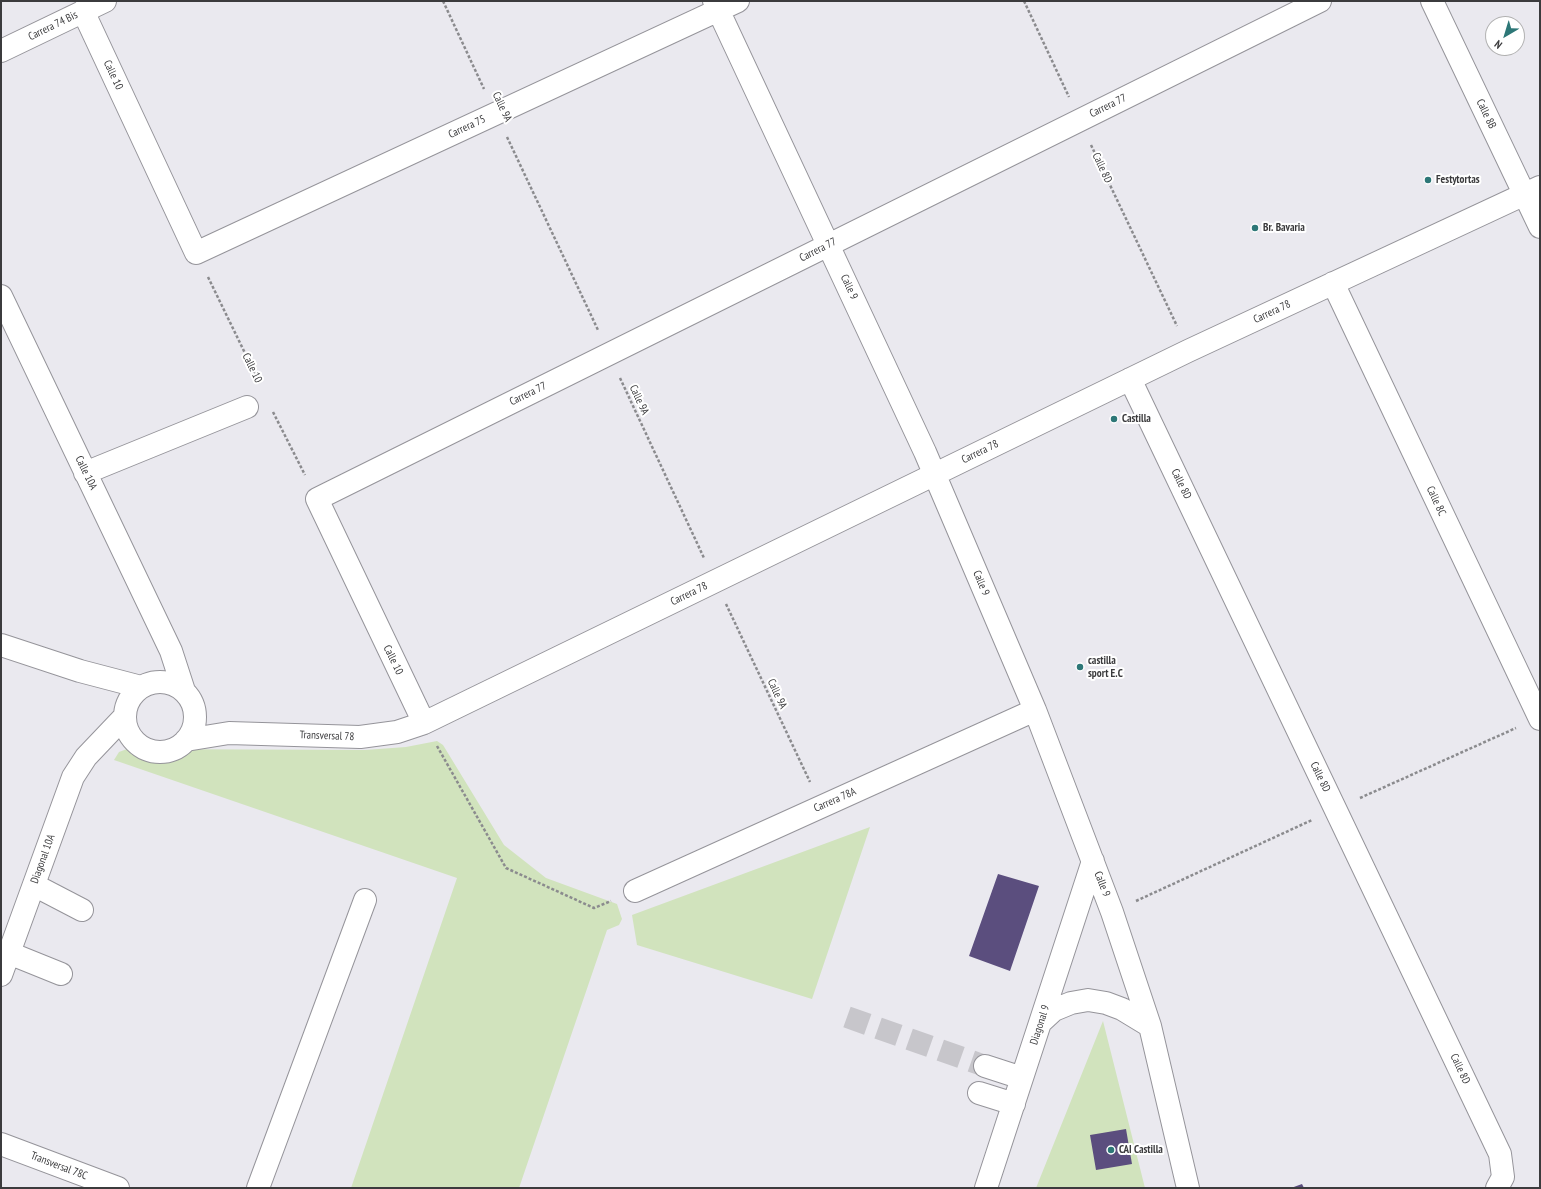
<!DOCTYPE html>
<html>
<head>
<meta charset="utf-8">
<style>
  body { margin:0 }
  #map { position:relative; width:1541px; height:1189px; overflow:hidden; background:#eae9ef; font-family:"PT Sans Narrow",sans-serif }
  canvas { display:block }
  .frame { position:absolute; inset:0; border:2px solid #3b3b3d; pointer-events:none }
  .north { position:absolute; left:1485px; top:16px; width:40px; height:40px; box-sizing:border-box; background:#fff; border:1px solid #b1b1b1; border-radius:50%; rotate:218deg; font-size:11px; font-weight:700; line-height:16px; text-align:center; color:#3b3b3d }
  .north::after { content:''; display:block; margin:auto; width:14px; height:18px; background:#2d7777; clip-path:polygon(50% 0,100% 100%,50% 72%,0 100%) }
</style>
</head>
<body>
<div id="map">
<canvas width="1541" height="1189"></canvas>
<div class="frame"></div>
<div class="north">N</div>
</div>
<script>
const g = document.querySelector('canvas').getContext('2d');
g.lineJoin = 'round';
function fill(path, color) {
  g.fillStyle = color;
  g.fill(path, 'evenodd');
}
function poly(rows) {
  const path = new Path2D();
  for (const r of rows) {
    if (r.length === 3) {
      path.moveTo(r[0] + r[2], r[1]);
      path.arc(r[0], r[1], r[2], 0, 2 * Math.PI);
      continue;
    }
    path.moveTo(r[0], r[1]);
    for (let i = 2; i < r.length; i += 2) path.lineTo(r[i], r[i + 1]);
  }
  return path;
}
function strokePath(path, color, width, dash) {
  g.strokeStyle = color;
  g.lineWidth = width;
  g.lineCap = dash ? 'butt' : 'round';
  g.setLineDash(dash || []);
  g.stroke(path);
}
function label(font, color, halo, rows, align = 'center') {
  g.font = font + ' "PT Sans Narrow",sans-serif';
  g.lineWidth = 4;
  g.setLineDash([]);
  g.textBaseline = 'middle';
  g.strokeStyle = halo;
  g.fillStyle = color;
  for (const [text, x, y, turn = 0] of rows) {
    g.save();
    g.translate(x, y);
    g.rotate((+turn || 0) * Math.PI / 180);
    g.textAlign = isNaN(turn) ? turn : align;
    if (halo) g.strokeText(text, 0, 0);
    g.fillText(text, 0, 0);
    g.restore();
  }
}
fill(poly([
  [437,741,443,745,504,845,546,878,617,904,622,919,619,925,607,930,519,1188,351,1188,457,878,114,760,119,752,127,749,365,750,406,747],
  [870,827,812,999,637,945,632,915],
  [1103,1021,1145,1188,1036,1188]
]), '#d1e3bd');
fill(poly([
  [998,874,1039,886,1010,971,969,956],
  [1126,1129,1132,1164,1096,1170,1090,1135],
  [1302,1184,1304,1188,1291,1188]
]), '#5b4e7e');
strokePath(poly([
  [847,1017,985,1066]
]), '#c7c6cb', 22, [22, 11]);
const minor = poly([
  [714,1,925,452,1035,710,1112,912,1150,1026,1188,1188],
  [1432,1,1540,227],
  [83,11,196,253,738,1],
  [1,51,105,1],
  [1333,283,1540,719],
  [1,296,171,651,184,691],
  [1130,379,1500,1154,1503,1177,1497,1188],
  [85,473,247,407],
  [1,645,80,671,141,687],
  [160,717,35],
  [424,723,317,499,1320,1],
  [186,740,229,733,360,737,397,732,424,723,1188,351,1540,187],
  [34,885,82,910],
  [635,891,1035,710],
  [9,953,61,974],
  [1,975,73,777,86,757,125,716],
  [1041,1022,1054,1010,1071,1003,1088,1000,1106,1003,1122,1009,1150,1026],
  [985,1066,1022,1078],
  [979,1093,1014,1104],
  [1,1144,118,1188],
  [258,1188,365,900],
  [986,1188,1093,861]
]);
strokePath(minor, '#95949a', 24);
strokePath(poly([
  [443,1,484,89],
  [1024,1,1069,97],
  [507,137,598,330],
  [1091,145,1177,326],
  [208,277,260,384],
  [620,378,704,558],
  [273,412,305,475],
  [726,604,810,782],
  [437,746,506,868,594,908,611,901],
  [1360,798,1516,728],
  [1136,901,1312,820]
]), '#8b8b8e', 2.5, [3, 2]);
strokePath(minor, '#fff', 22);
for (const [x, y, r, color] of [
  [1428,180,4,"#2d7777"],
  [1255,228,4,"#2d7777"],
  [1114,419,4,"#2d7777"],
  [1080,667,4,"#2d7777"],
  [1111,1150,4,"#2d7777"]
]) {
  const dot = new Path2D();
  dot.arc(x, y, r, 0, 2 * Math.PI);
  g.fillStyle = color;
  g.fill(dot);
  strokePath(dot, '#fff', 1.5);
}
label('11px', '#3b3b3d', '#fff', [
  ["Carrera 74 Bis",53,26,-26],
  ["Calle 10",113,75,65],
  ["Carrera 77",1108,106,-26],
  ["Calle 9A",502,107,65],
  ["Calle 8B",1486,114,64],
  ["Carrera 75",467,127,-25],
  ["Calle 8D",1102,168,65],
  ["Carrera 77",818,250,-27],
  ["Calle 9",849,287,65],
  ["Carrera 78",1272,312,-25],
  ["Calle 10",252,368,64],
  ["Carrera 77",528,394,-26],
  ["Calle 9A",639,400,65],
  ["Carrera 78",980,452,-26],
  ["Calle 10A",86,473,64],
  ["Calle 8D",1181,484,64],
  ["Calle 8C",1436,501,65],
  ["Calle 9",981,583,67],
  ["Carrera 78",689,594,-26],
  ["Calle 10",393,660,64],
  ["Calle 9A",777,694,65],
  ["Transversal 78",327,736,2],
  ["Calle 8D",1320,777,64],
  ["Carrera 78A",835,800,-24],
  ["Diagonal 10A",43,859,-70],
  ["Calle 9",1102,884,69],
  ["Diagonal 9",1040,1025,-72],
  ["Calle 8D",1460,1069,65],
  ["Transversal 78C",59,1166,21]
]);
label('bold 11px', '#3b3b3d', '#fff', [
  ["Festytortas",1436,180],
  ["Br. Bavaria",1263,228],
  ["Castilla",1122,419],
  ["castilla",1088,661],
  ["sport E.C",1088,674],
  ["CAI Castilla",1119,1150]
], 'left');
</script>
</body>
</html>
